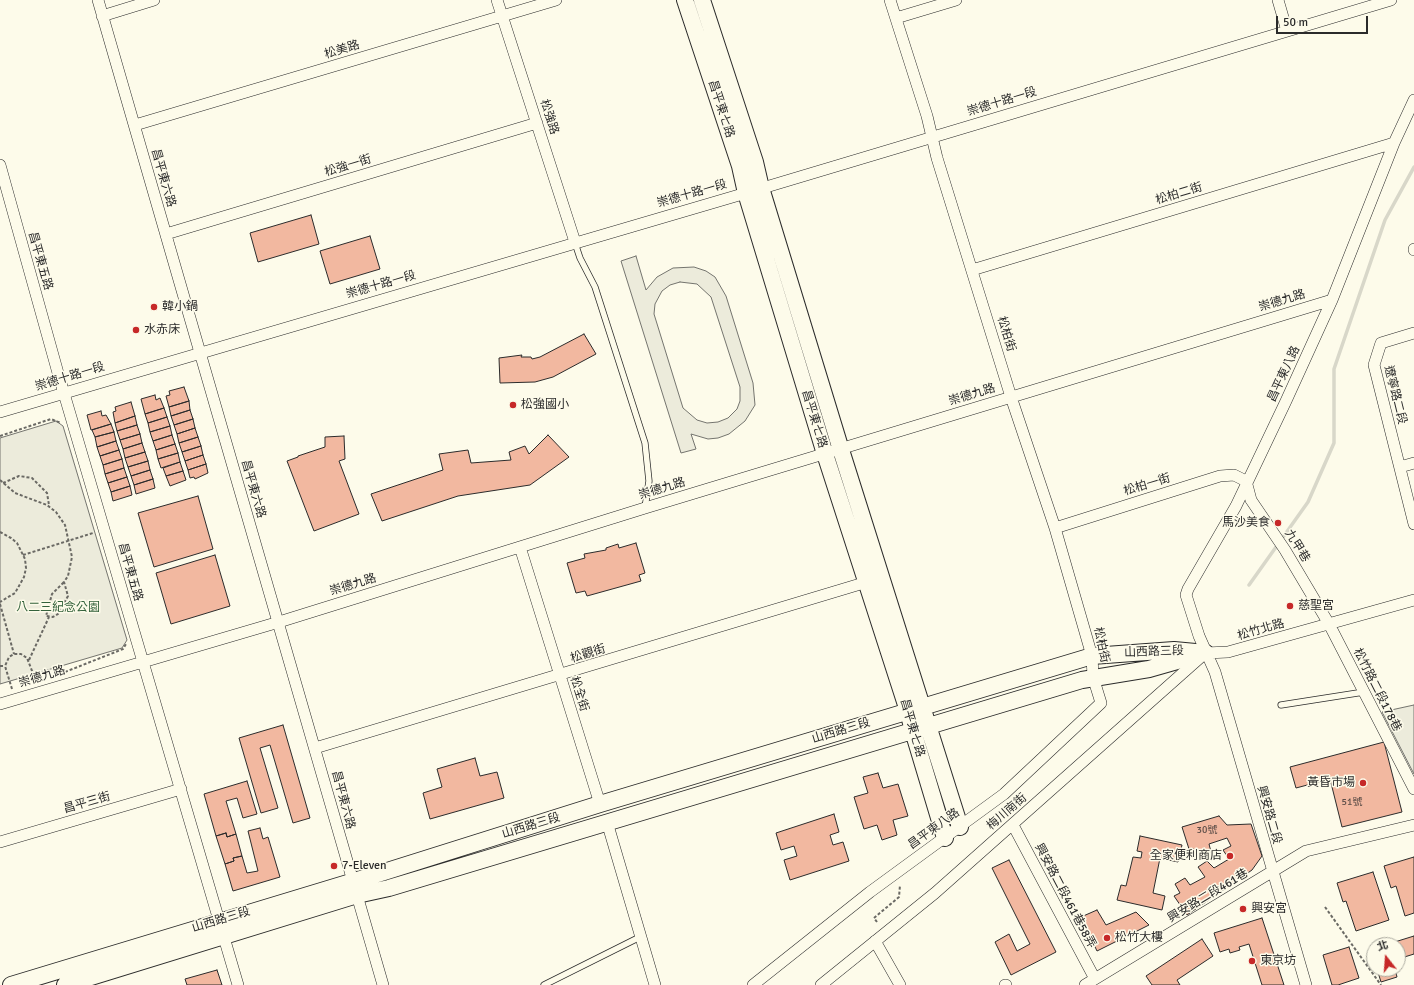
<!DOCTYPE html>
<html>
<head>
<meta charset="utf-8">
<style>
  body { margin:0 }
  #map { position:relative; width:1414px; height:985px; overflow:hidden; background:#fdfbea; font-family:Signika,"Noto Sans TC",sans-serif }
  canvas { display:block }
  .north { position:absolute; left:1366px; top:937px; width:40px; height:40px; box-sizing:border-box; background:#fdfbea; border:1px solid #a9a89e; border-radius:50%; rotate:343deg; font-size:11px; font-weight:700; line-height:16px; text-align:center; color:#2b2b2b }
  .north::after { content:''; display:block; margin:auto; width:14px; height:18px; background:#c62828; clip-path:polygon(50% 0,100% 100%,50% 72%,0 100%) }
  .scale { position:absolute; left:1276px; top:16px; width:92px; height:18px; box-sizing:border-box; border:2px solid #2b2b2b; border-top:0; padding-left:5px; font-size:12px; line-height:14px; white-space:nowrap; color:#2b2b2b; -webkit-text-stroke:3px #fdfbea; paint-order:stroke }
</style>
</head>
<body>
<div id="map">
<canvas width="1414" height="985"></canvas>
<div class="north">北</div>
<div class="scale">50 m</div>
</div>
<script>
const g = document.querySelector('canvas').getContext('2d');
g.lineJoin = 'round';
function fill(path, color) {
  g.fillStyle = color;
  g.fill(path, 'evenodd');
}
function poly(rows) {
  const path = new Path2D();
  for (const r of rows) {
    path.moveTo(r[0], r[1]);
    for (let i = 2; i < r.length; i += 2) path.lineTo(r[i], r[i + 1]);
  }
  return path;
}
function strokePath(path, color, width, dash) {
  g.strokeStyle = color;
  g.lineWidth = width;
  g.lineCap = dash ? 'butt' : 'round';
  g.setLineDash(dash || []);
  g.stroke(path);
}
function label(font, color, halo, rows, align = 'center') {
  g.font = font + ' Signika,"Noto Sans TC",sans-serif';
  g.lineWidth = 3;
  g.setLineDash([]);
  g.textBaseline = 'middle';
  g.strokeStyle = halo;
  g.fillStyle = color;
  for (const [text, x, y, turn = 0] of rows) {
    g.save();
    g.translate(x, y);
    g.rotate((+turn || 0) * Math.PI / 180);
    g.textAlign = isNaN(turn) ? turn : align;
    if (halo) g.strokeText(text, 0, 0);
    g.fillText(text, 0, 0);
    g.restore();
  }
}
const green = poly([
  [636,256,646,290,657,277,673,268,694,267,706,271,715,277,726,296,753,383,755,405,745,421,729,434,718,438,708,439,691,434,696,449,681,453,621,261,636,256],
  [680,282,697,284,711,297,740,387,740,401,737,409,728,418,718,422,707,423,697,420,683,408,654,314,655,304,662,291,670,285,680,282],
  [56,421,63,426,127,640,122,648,0,684,0,438,56,421],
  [1414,705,1414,774,1382,712,1414,705]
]);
fill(green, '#ecebdb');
strokePath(green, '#74746e', 1);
strokePath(poly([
  [1249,585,1308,502,1334,443,1334,369,1385,220,1414,167]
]), '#d8d7c9', 3.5);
const building = poly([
  [311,215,319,244,258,262,250,233,311,215],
  [370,236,380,269,330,284,320,251,370,236],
  [584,334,596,354,553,377,535,382,500,383,499,358,522,355,521,357,531,357,532,359,540,357,584,334],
  [184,387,189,401,169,407,166,396,170,395,169,391,184,387],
  [155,395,156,400,160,398,164,408,145,414,141,399,155,395],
  [189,401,190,410,171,416,169,407,189,401],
  [131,402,135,416,115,423,113,412,116,411,115,407,131,402],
  [164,408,167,417,148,423,145,414,164,408],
  [190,410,193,419,174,425,171,416,190,410],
  [101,411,102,416,106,415,111,424,91,430,87,415,101,411],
  [135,416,137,425,117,431,115,423,135,416],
  [167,417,170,426,150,432,148,423,167,417],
  [193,419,195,428,177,434,174,425,193,419],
  [111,424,114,432,95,437,92,430,111,424],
  [137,425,140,434,120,440,117,431,137,425],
  [170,426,172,435,153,441,150,432,170,426],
  [195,428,198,437,179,443,177,434,195,428],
  [114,432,116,441,97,447,95,437,114,432],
  [140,434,142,443,123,449,120,440,140,434],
  [172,435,175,444,156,450,153,441,172,435],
  [548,435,569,457,530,485,458,496,382,521,371,494,443,470,439,454,468,450,471,463,511,460,509,452,525,446,529,454,548,435],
  [344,436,345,459,339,461,359,514,314,531,287,461,298,457,298,456,325,447,325,437,344,436],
  [198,437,201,446,182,452,179,443,198,437],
  [116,441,119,450,100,456,97,447,116,441],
  [142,443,145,452,125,458,123,449,142,443],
  [175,444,178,453,158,459,156,450,175,444],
  [201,446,203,455,185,461,182,452,201,446],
  [119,450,122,459,103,465,100,456,119,450],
  [145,452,148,461,128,467,125,458,145,452],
  [178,453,180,462,161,468,158,459,178,453],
  [203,455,206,464,188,470,185,461,203,455],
  [122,459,124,468,105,474,103,465,122,459],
  [148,461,150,470,131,476,128,467,148,461],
  [180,462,183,471,166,476,163,468,180,462],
  [206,464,208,473,195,479,194,477,190,478,188,470,206,464],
  [124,468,127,477,108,483,105,474,124,468],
  [150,470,153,479,134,485,131,476,150,470],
  [183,471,186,480,170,486,166,476,183,471],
  [127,477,130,486,111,492,108,483,127,477],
  [153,479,155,488,136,494,134,485,153,479],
  [130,486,132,495,113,501,111,492,130,486],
  [198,496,213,549,154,567,138,513,198,496],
  [636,543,645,573,639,575,641,581,587,596,585,591,576,593,567,563,585,558,584,554,606,550,606,548,618,544,619,548,636,543],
  [215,555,230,606,171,624,156,573,215,555],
  [283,725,310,818,293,823,270,745,260,748,278,808,261,813,239,738,283,725],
  [1384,742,1402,812,1342,827,1330,779,1296,788,1290,767,1384,742],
  [475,758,480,776,497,772,504,798,430,819,423,793,442,787,437,769,475,758],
  [878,773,883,788,898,784,908,816,893,820,897,835,882,840,877,825,864,829,854,797,868,793,863,777,878,773],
  [247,781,257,814,243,818,237,798,226,801,236,834,227,837,226,833,216,836,204,794,247,781],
  [834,814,839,832,830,835,833,845,843,842,849,861,790,880,784,860,797,856,794,846,781,850,776,833,834,814],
  [1219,816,1227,825,1251,824,1262,856,1252,870,1187,915,1174,896,1180,893,1175,884,1185,878,1190,885,1205,877,1198,867,1207,861,1214,868,1229,859,1223,850,1231,846,1227,838,1209,844,1211,852,1205,854,1203,850,1195,852,1194,849,1189,849,1182,827,1219,816],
  [260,828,263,839,268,837,280,877,233,891,225,864,234,861,233,858,242,856,247,873,258,871,248,831,260,828],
  [226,833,227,837,236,834,242,856,233,858,234,861,225,864,216,836,226,833],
  [1140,836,1182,845,1178,862,1160,858,1153,893,1165,896,1162,910,1117,900,1121,885,1126,886,1133,857,1141,858,1142,852,1137,851,1140,836],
  [1414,857,1414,913,1405,916,1396,886,1391,888,1384,866,1414,857],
  [1009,860,1056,952,1011,975,995,942,1009,934,1017,951,1030,944,992,868,1009,860],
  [1373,872,1389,920,1356,931,1346,901,1343,902,1337,883,1373,872],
  [1097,910,1106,925,1136,912,1149,925,1097,951,1081,917,1097,910],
  [1262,918,1284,985,1262,985,1249,944,1239,947,1240,950,1230,953,1229,949,1220,952,1214,933,1262,918],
  [1414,936,1414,954,1398,959,1398,945,1385,945,1414,936],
  [1202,939,1213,956,1177,980,1180,985,1152,985,1146,976,1202,939],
  [1349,947,1359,978,1338,985,1332,985,1323,955,1349,947],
  [1377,969,1395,969,1397,977,1381,982,1377,969],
  [217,970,222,985,187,985,185,979,217,970]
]);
fill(building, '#f2b8a0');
strokePath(building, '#2b2b2b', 1);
const lane = poly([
  [575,243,580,258,595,287,645,443,649,481,645,508],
  [1281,705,1364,692],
  [544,985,640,937]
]);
const street = poly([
  [98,0,383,985],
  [497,0,575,242],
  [1278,0,1287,31],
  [102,16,154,0],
  [896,18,956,0],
  [135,125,556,0],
  [0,165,58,373,238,985],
  [166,234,537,123],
  [1414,249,1414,250],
  [972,270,1394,143],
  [1414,333,1381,343,1374,365,1414,524],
  [0,412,746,193,1391,0],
  [1400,467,1414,463],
  [1055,528,1220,476,1234,475,1246,481,1251,500,1285,550,1329,624,1414,789],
  [520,547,600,804],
  [1206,653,1228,652,1414,600],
  [0,704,279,622,645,508,1332,300],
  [315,748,867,582],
  [607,822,655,985],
  [1013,825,1095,979],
  [0,842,181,789],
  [875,941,900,985],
  [753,985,870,892,1004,794,1101,703,1093,677,1092,656,1055,528,1011,397,937,158,927,116,890,0],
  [821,985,935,893,1202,656],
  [1005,985,1006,985],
  [1085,985,1306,851,1414,825],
  [1306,985,1215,672,1199,636,1186,595,1188,589,1236,506,1286,401,1332,300,1394,143,1414,100]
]);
const secondary = poly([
  [685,0,740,166,746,193,825,454,908,711,913,731,945,838],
  [702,0,755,162,761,188,841,450,960,827],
  [11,985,384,872,600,804,1092,656,1174,650,1206,653],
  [65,985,357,895,389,888,1082,680,1149,669,1198,655]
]);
strokePath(lane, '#2b2b2b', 7);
strokePath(street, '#2b2b2b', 12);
strokePath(secondary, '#2b2b2b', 18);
strokePath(poly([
  [0,436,51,419,61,423],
  [0,480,15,493,47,505,56,512,65,525,72,557,68,576,64,582,68,596,58,614,53,617,46,616,52,594,64,582],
  [3,483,19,476,32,478,47,493,49,505],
  [0,532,11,538,17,543,25,559,26,568,24,577,15,593,0,602],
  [23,555,93,533],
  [0,604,14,654],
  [29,660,49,617],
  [0,666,5,666],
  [65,672,123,649,126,644],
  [12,689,5,666,9,657,14,654,21,654,27,658,36,681],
  [1325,907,1381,985],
  [877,922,874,918,899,897,900,885]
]), '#6a6964', 2, [3, 2]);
strokePath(lane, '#fdfbea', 5.5);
strokePath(street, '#fdfbea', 11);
strokePath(secondary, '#fdfbea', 16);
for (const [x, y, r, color] of [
  [154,307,4,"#c62828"],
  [136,330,4,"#c62828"],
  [513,405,4,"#c62828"],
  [1278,523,4,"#c62828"],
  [1290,606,4,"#c62828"],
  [1363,783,4,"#c62828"],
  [1230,856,4,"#c62828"],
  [334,866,4,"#c62828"],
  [1243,909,4,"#c62828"],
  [1107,938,4,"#c62828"],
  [1252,961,4,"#c62828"]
]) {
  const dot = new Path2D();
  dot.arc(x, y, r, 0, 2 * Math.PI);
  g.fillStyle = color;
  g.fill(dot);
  strokePath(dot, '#fdfbea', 1.5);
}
label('10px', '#5d4e48', null, [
  ["51號",1352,802],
  ["30號",1207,830]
]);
label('12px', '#2b2b2b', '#fdfbea', [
  ["松美路",342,50,-17],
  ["崇德十路一段",1002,102,-17],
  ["昌平東七路",721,109,72],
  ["松強路",549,117,72],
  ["松強一街",348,166,-17],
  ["昌平東六路",163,178,74],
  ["崇德十路一段",692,194,-16],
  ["松柏二街",1179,194,-17],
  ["昌平東五路",40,261,74],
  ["崇德十路一段",381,285,-16],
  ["崇德九路",1282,301,-17],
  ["松柏街",1006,334,73],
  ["昌平東八路",1284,374,-65],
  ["崇德十路一段",70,377,-17],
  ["崇德九路",972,395,-17],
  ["遼寧路二段",1395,395,76],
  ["昌平東七路",814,419,73],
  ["松柏一街",1147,485,-17],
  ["昌平東六路",253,489,74],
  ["崇德九路",662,489,-17],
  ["九甲巷",1297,546,58],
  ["昌平東五路",130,572,74],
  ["崇德九路",353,585,-17],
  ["松竹北路",1261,630,-16],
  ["松柏街",1101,645,78],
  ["山西路三段",1154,652,-2],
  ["松觀街",588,654,-17],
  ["崇德九路",42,677,-17],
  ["松竹路二段178巷",1377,690,63],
  ["松全街",579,694,72],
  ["昌平東七路",912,728,74],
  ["山西路三段",841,731,-17],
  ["昌平東六路",343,800,75],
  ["昌平三街",87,803,-16],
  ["梅川南街",1007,812,-41],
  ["興安路二段",1269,815,74],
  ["山西路三段",531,826,-17],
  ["昌平東八路",934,829,-36],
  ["興安路二段461巷58弄",1065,896,62],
  ["興安路二段461巷",1208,896,-31],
  ["山西路三段",221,920,-17]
]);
label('12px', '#2b2b2b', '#fdfbea', [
  ["韓小鍋",162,307],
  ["水赤床",144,330],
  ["松強國小",521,405],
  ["馬沙美食",1270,523,"right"],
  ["慈聖宮",1298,606],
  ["黃昏市場",1355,783,"right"],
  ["全家便利商店",1222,856,"right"],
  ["7-Eleven",342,866],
  ["興安宮",1251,909],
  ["松竹大樓",1115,938],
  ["東京坊",1260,961]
], 'left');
label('12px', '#34623c', '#fdfbea', [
  ["八二三紀念公園",58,608]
]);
</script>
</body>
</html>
